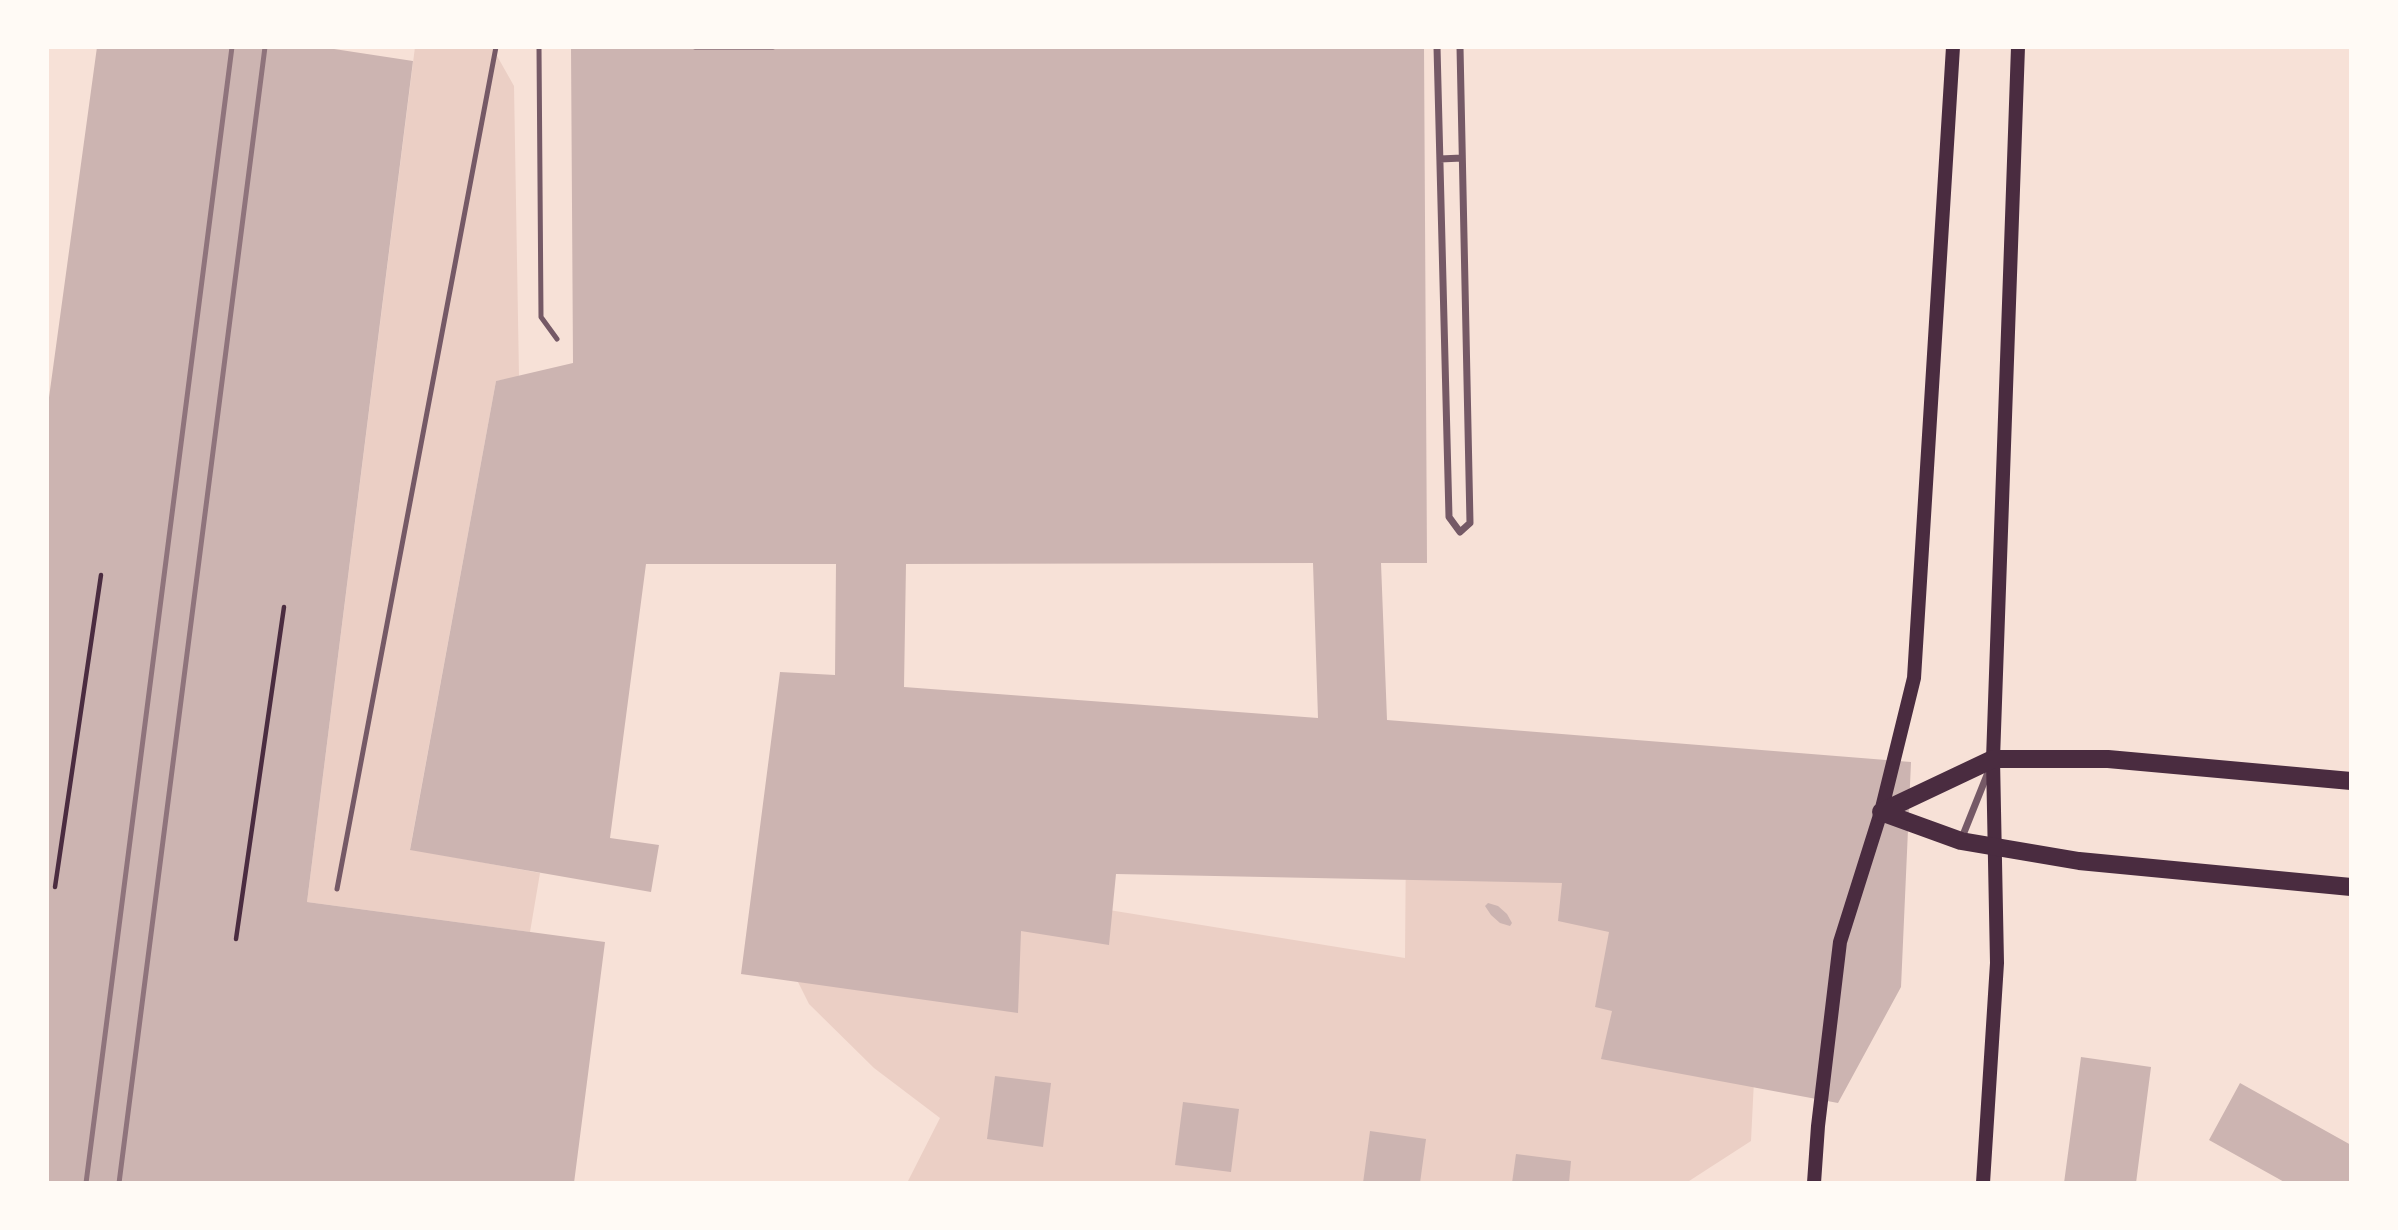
<!DOCTYPE html>
<html>
<head>
<meta charset="utf-8">
<style>
  body { margin:0 }
  #map { position:relative; width:2398px; height:1230px; overflow:hidden; background:#f7e1d7; font-family:"DejaVu Sans",sans-serif }
  canvas { display:block }
  .frame { position:absolute; inset:0; border:49px solid #fffaf5; pointer-events:none }
</style>
</head>
<body>
<div id="map">
<canvas width="2398" height="1230"></canvas>
<div class="frame"></div>
</div>
<script>
const g = document.querySelector('canvas').getContext('2d');
g.lineJoin = 'round';
function fill(path, color) {
  g.fillStyle = color;
  g.fill(path, 'evenodd');
}
function poly(rows) {
  const path = new Path2D();
  for (const r of rows) {
    path.moveTo(r[0], r[1]);
    for (let i = 2; i < r.length; i += 2) path.lineTo(r[i], r[i + 1]);
  }
  return path;
}
function strokePath(path, color, width, dash) {
  g.strokeStyle = color;
  g.lineWidth = width;
  g.lineCap = dash ? 'butt' : 'round';
  g.setLineDash(dash || []);
  g.stroke(path);
}
fill(poly([
  [415,47,492,47,514,86,519,377,496,381,410,849,540,873,530,932,307,902],
  [1406,835,1764,876,1751,1141,1686,1183,907,1183,940,1118,874,1068,809,1004,770,926,1072,904,1405,958]
]), '#ebcfc5');
fill(poly([
  [97,47,321,47,413,61,307,902,605,942,574,1183,47,1183,47,412],
  [571,47,1424,47,1427,563,1381,563,1387,720,1911,762,1901,987,1838,1103,1601,1059,1612,1011,1595,1007,1609,932,1558,921,1562,883,1116,874,1109,945,1021,931,1018,1013,741,974,780,672,835,675,836,564,646,564,610,838,659,845,651,892,410,850,496,381,573,363],
  [1313,563,1318,718,904,687,906,564],
  [1488,903,1498,906,1507,914,1512,923,1510,926,1500,923,1491,915,1485,906],
  [2081,1057,2151,1067,2136,1183,2064,1183],
  [995,1076,1051,1083,1043,1147,987,1139],
  [2240,1083,2351,1145,2351,1183,2286,1183,2209,1140],
  [1183,1102,1239,1109,1231,1172,1175,1165],
  [1370,1131,1426,1139,1420,1183,1363,1183],
  [1516,1154,1571,1161,1569,1183,1512,1183]
]), '#ccb4b1');
strokePath(poly([
  [55,887,101,575],
  [236,939,284,607]
]), '#4a2c40', 4.5);
strokePath(poly([
  [539,47,541,317,557,339],
  [695,47,773,47],
  [337,889,496,47]
]), '#755966', 5);
strokePath(poly([
  [1437,47,1449,517,1460,532,1470,523,1460,47],
  [1440,159,1462,158],
  [1961,840,1989,770]
]), '#755966', 7);
strokePath(poly([
  [1814,1183,1818,1126,1840,942,1881,812,1914,678,1953,47],
  [1983,1183,1997,963,1993,759,2018,47]
]), '#4a2c40', 14);
strokePath(poly([
  [1881,812,1993,759,2108,759,2351,781],
  [1881,812,1961,841,2079,861,2351,887]
]), '#4a2c40', 18);
strokePath(poly([
  [86,1183,232,47],
  [119,1183,265,47]
]), '#8f747c', 5);
</script>
</body>
</html>
